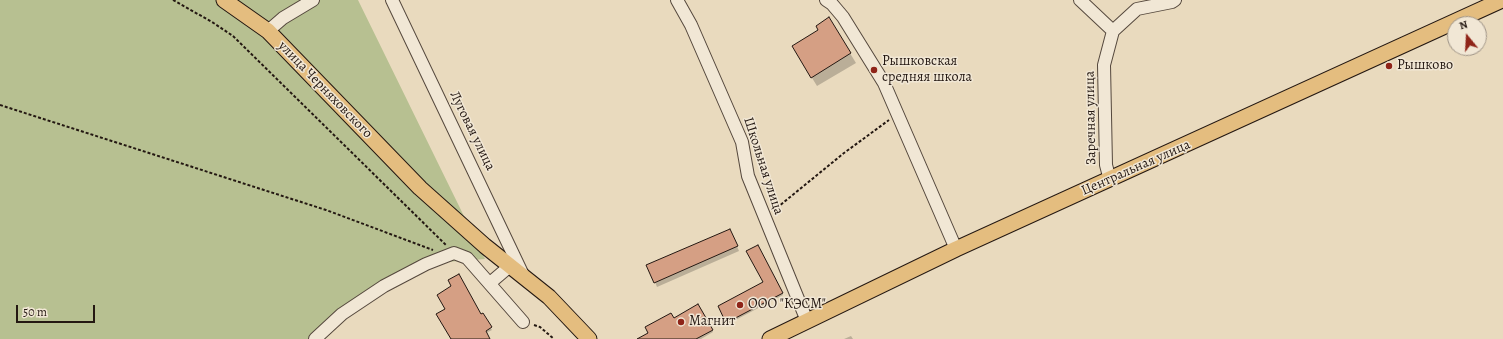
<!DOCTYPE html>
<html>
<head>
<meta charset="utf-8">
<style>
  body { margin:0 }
  #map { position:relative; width:1503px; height:339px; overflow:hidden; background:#e9dabe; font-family:Alegreya,serif }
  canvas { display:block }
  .north { position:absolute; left:1447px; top:16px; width:40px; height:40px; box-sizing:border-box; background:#f1e7d5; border:1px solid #9f9487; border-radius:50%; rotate:342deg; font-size:11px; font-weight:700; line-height:16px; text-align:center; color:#241812 }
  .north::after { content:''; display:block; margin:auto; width:14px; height:18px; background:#8f2418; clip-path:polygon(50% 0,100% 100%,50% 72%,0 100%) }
  .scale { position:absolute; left:16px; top:305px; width:79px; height:18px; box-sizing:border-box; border:2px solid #241812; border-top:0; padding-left:5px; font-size:12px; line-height:14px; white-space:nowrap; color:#241812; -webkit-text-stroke:3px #f1e7d5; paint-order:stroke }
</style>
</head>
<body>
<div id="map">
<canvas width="1503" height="339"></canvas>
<div class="north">N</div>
<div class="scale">50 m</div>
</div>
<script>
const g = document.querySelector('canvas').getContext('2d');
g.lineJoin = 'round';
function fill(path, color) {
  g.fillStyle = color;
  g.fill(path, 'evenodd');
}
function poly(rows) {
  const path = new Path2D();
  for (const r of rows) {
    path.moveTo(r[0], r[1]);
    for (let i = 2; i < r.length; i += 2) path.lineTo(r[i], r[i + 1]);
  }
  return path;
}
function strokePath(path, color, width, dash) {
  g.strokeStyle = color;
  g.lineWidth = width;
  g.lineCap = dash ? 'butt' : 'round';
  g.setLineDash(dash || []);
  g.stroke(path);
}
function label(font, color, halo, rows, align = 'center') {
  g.font = font + ' Alegreya,serif';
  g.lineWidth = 3;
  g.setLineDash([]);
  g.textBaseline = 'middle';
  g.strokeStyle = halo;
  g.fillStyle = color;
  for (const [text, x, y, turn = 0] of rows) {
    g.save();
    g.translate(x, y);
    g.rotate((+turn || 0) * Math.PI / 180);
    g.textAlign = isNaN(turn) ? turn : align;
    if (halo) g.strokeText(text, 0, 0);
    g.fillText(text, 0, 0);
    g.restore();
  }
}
fill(poly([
  [0,0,358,0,485,259,433,263,343,317,318,339,0,339]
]), '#b7c091');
fill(poly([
  [829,19,856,63,817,86,798,55],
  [732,235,739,251,657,287,655,282],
  [758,247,783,295,728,324,719,307,764,283],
  [698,305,713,332,701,339,639,339],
  [483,314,492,330,486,333,489,339,451,339,437,315],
  [851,336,853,339,844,339]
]), '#0003');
const building = poly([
  [829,17,851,53,811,78,792,46,818,30,816,26,829,17],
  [730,229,738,246,654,283,646,265,730,229],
  [758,245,783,293,726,323,718,306,763,282,746,251,758,245],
  [459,274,481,314,483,313,492,327,486,331,490,339,451,339,436,314,445,309,437,295,451,286,448,280,459,274],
  [698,304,713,330,696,339,637,339,648,333,645,327,671,313,674,318,698,304]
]);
fill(building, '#d59f84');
strokePath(building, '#241812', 1);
const minor = poly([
  [392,0,524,277],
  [677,0,691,25,742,142,748,176,807,321],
  [826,0,832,4,843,17,884,83,956,249],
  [1080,0,1113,31],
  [268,31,283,18,313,0],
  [1110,180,1106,165,1104,65,1113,31,1137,9,1172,2,1175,0],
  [490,283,510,266],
  [315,339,342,314,384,286,426,264,454,253,467,258,523,322]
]);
const major = poly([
  [224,0,268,31,420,188,485,246,549,297,589,339],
  [770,339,956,249,1502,0]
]);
strokePath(minor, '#55483d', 14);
strokePath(major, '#241812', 17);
strokePath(poly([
  [173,0,212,22,233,36,446,245],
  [0,105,326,210,433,250],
  [773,211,844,153,889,120],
  [534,325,540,327,554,339]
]), '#241812', 2, [3, 2]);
strokePath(minor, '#f1e7d5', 12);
strokePath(major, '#e4bd7f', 15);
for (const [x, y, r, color] of [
  [1389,66,4,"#8f2418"],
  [874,70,4,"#8f2418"],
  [740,305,4,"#8f2418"],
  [681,322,4,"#8f2418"]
]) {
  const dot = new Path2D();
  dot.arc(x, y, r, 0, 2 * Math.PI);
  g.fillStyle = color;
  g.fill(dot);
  strokePath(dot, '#f1e7d5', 1.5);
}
label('14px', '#241812', '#f1e7d5', [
  ["Рышковская",882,62],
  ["средняя школа",882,78],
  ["Рышково",1397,66],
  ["ООО \"КЭСМ\"",748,305],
  ["Магнит",689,322]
], 'left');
label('14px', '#241812', '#f1e7d5', [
  ["улица Черняховского",325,90,46],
  ["Заречная улица",1091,118,-91],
  ["Луговая улица",472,131,64],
  ["Школьная улица",763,166,72],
  ["Центральная улица",1136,168,-24]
]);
</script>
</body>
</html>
